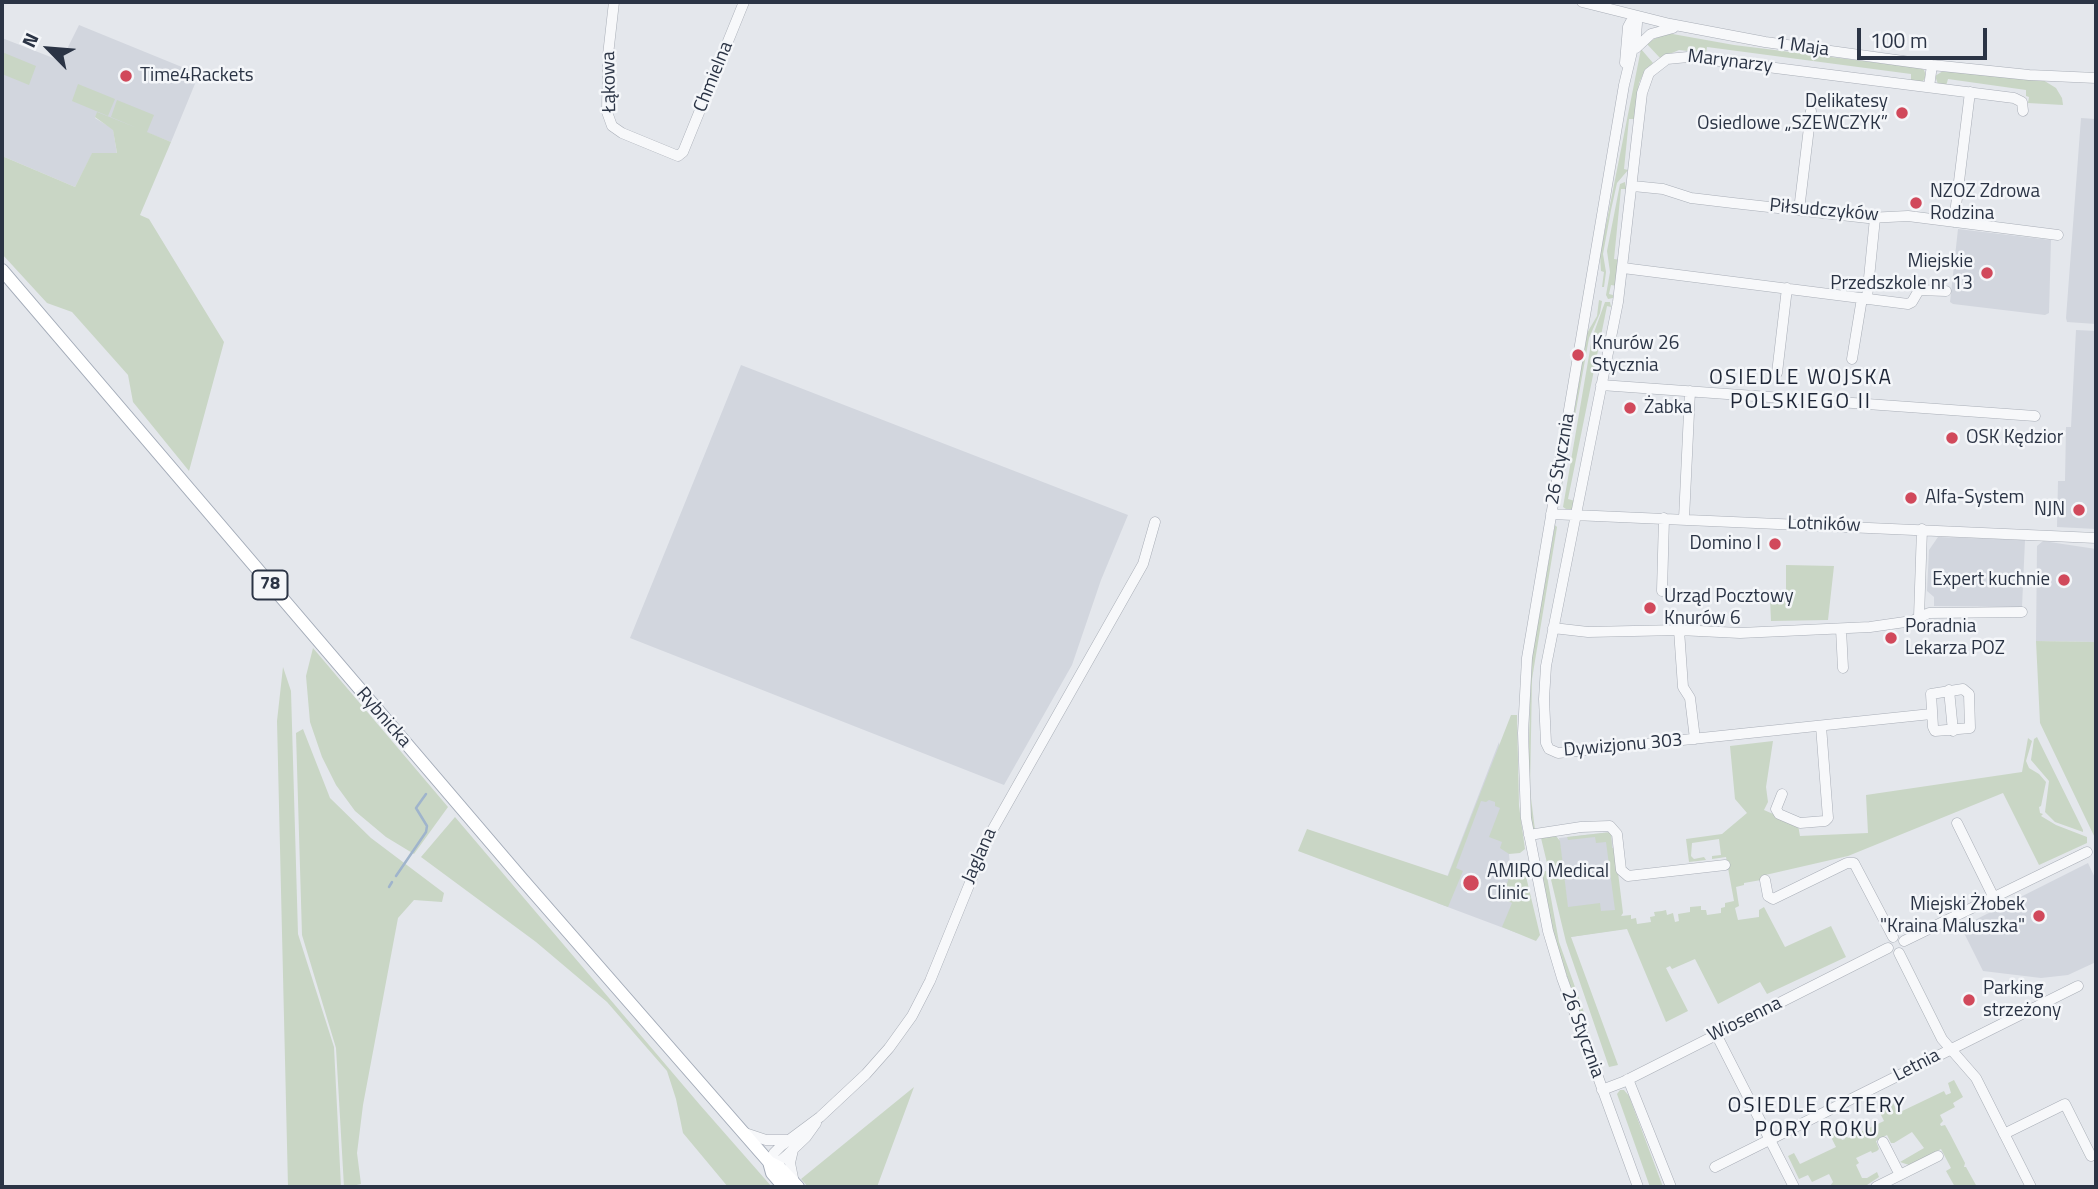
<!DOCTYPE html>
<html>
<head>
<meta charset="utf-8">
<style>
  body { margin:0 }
  #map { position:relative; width:2098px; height:1189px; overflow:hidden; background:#e4e7ec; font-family:"Titillium Web",sans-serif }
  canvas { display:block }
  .frame { position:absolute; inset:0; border:4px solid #2b3445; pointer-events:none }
  .north { position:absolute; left:14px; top:14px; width:70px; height:70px; -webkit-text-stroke:5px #f4f6f9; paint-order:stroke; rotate:295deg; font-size:19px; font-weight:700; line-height:28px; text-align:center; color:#2b3445 }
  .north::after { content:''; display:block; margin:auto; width:24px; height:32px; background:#2b3445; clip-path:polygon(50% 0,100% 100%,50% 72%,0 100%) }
  .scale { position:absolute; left:1857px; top:28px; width:130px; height:32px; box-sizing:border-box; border:4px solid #2b3445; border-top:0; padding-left:9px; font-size:21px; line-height:24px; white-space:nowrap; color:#2b3445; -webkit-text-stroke:5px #f4f6f9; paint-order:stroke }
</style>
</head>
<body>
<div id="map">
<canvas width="2098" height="1189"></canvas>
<div class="frame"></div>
<div class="north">N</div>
<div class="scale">100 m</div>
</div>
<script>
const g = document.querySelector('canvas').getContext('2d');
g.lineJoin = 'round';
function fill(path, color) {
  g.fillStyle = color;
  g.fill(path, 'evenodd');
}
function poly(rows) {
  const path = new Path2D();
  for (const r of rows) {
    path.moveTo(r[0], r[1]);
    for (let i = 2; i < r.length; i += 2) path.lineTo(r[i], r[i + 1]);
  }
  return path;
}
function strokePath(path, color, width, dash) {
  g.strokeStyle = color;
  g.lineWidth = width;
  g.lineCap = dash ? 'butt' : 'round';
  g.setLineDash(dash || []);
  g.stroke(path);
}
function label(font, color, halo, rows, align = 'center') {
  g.font = font + ' "Titillium Web",sans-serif';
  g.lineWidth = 5;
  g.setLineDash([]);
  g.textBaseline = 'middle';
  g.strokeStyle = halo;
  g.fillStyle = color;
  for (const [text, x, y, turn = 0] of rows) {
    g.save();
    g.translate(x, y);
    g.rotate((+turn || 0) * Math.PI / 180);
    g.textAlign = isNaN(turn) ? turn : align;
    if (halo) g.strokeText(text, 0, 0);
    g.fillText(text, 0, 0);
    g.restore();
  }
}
fill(poly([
  [79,25,199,74,171,142,97,113,95,118,113,129,117,154,92,154,75,187,2,156,2,38,61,61],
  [2081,118,2096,119,2096,324,2067,322,2066,318],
  [1958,229,2051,240,2049,313,2045,315,1953,304,1950,302],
  [2076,330,2096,331,2096,529,2057,527,2058,481,2065,481,2066,427,2071,427],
  [741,365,1128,515,1101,580,1072,665,1004,785,630,638],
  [1938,537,2025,540,2022,607,1934,606,1934,597,1927,591,1929,550],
  [2043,541,2096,549,2096,642,2036,641,2037,546],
  [1499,742,1510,865,1517,933,1437,903],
  [1611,832,1623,929,1571,937,1559,838],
  [2088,863,2096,880,2096,962,2068,975,2041,978,1983,971,1961,927]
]), '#d2d6de');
fill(poly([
  [1667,33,1734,45,1920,68,1924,70,1926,76,1923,81,1911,81,1911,74,1707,47,1706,53,1679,50,1660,58,1646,43],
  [1641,49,1653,63,1645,70,1639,83,1635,119,1629,119,1624,169,1628,170,1617,183,1611,210,1603,254,1606,272,1604,287,1602,287,1604,272,1601,271,1600,255],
  [2,52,36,66,29,85,2,74],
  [1943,71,2043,80,2056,88,2062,98,2063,105,2028,103,2029,97,2026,96,2026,90,1948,79,1946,86,1938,84,1935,76],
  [78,84,115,99,108,116,72,101],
  [117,100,154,115,147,132,171,142,140,215,149,219,224,342,189,471,133,402,128,375,72,312,47,303,2,254,2,156,75,187,92,153,117,153,113,130,95,117,97,112,137,128,111,117],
  [1625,182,1626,189,1621,189,1614,259,1621,260,1617,286,1611,285,1609,294,1613,295,1613,298,1608,299,1606,295,1610,272,1607,251,1620,184],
  [1599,300,1602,301,1600,313,1589,338,1559,504,1587,333,1597,316],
  [1605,302,1610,302,1611,307,1607,306,1568,499,1575,501,1572,509,1566,509,1563,507,1592,338],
  [1555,525,1557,527,1532,679,1530,790,1535,830,1532,831,1528,781,1531,663],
  [1786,565,1834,566,1828,620,1771,621,1770,599,1786,599],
  [2036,641,2096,642,2096,840,2040,723],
  [313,648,448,807,414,854,386,837,355,811,336,785,322,757,310,722,306,676],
  [283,667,291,691,298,934,334,1047,341,1187,288,1187,277,721],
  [1511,715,1517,715,1519,806,1525,849,1520,853,1509,854,1500,848,1502,842,1489,837,1500,808,1495,806,1495,802,1489,800,1486,802,1481,801,1456,868,1463,871,1448,907,1298,851,1307,829,1448,876],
  [303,729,330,798,371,838,444,893,442,902,414,900,398,918,363,1105,357,1153,361,1184,348,1187,344,1187,336,1048,302,935,296,733],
  [2037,737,2083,830,2083,832,2055,822,2045,812,2049,781,2031,760,2034,739],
  [2028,738,2032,741,2026,761,2029,768,2039,774,2046,782,2041,806,2039,807,2040,813,2043,814,2041,816,2056,825,2087,837,2087,843,2039,865,2003,793,1848,856,1761,876,1761,880,1744,883,1744,885,1736,887,1739,906,1735,908,1738,920,1759,917,1759,910,1764,907,1785,947,1831,926,1846,957,1767,994,1760,982,1718,1004,1695,959,1672,969,1670,966,1666,968,1688,1011,1666,1022,1627,929,1571,937,1618,1065,1609,1067,1566,942,1541,838,1556,836,1560,841,1568,907,1600,903,1601,911,1615,910,1606,842,1596,843,1595,837,1568,840,1567,837,1611,832,1612,848,1615,848,1623,913,1621,916,1631,915,1631,919,1636,918,1637,924,1651,922,1650,917,1655,916,1654,912,1662,911,1666,910,1667,915,1673,913,1675,922,1679,921,1678,914,1690,912,1690,907,1701,906,1701,910,1706,910,1707,915,1721,913,1721,908,1725,907,1725,903,1734,901,1726,857,1712,859,1712,856,1721,855,1719,839,1692,843,1691,856,1694,859,1704,857,1706,860,1689,862,1686,839,1722,834,1747,813,1735,799,1730,746,1773,741,1766,787,1768,802,1764,810,1798,825,1800,836,1868,833,1866,795,2022,772],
  [455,817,700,1105,772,1187,728,1187,683,1133,676,1099,667,1071,607,1002,536,942,421,857],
  [1523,864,1540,935,1536,941,1502,927,1512,903,1502,898,1509,878,1509,873,1505,871,1510,865],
  [1546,871,1559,942,1586,1018,1581,1017,1556,944,1539,872],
  [1954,1080,1963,1097,1953,1103,1955,1107,1940,1115,1943,1121,1940,1124,1941,1126,1945,1125,1950,1134,1965,1163,1964,1167,1966,1167,1977,1187,1955,1187,1946,1171,1951,1168,1941,1149,1909,1165,1900,1162,1924,1148,1912,1132,1894,1143,1891,1143,1887,1135,1876,1141,1879,1149,1877,1151,1872,1153,1871,1151,1856,1158,1859,1163,1856,1165,1862,1178,1867,1178,1877,1172,1879,1177,1864,1187,1830,1186,1833,1182,1829,1174,1812,1182,1808,1175,1799,1179,1788,1156,1794,1153,1800,1164,1836,1147,1830,1135,1837,1131,1842,1140,1845,1139,1842,1132,1844,1131,1848,1138,1884,1121,1880,1113,1887,1109,1883,1101,1890,1097,1898,1113,1944,1091,1946,1095,1951,1093,1948,1083],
  [914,1087,877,1187,808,1187,801,1179],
  [1620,1090,1624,1090,1629,1096,1663,1187,1650,1187,1617,1094]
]), '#c9d6c5');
strokePath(poly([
  [396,876,426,832,427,826,416,808,426,794],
  [389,887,392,882]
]), '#9fb4cc', 2.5);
const minor = poly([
  [614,2,608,55,607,112,612,126,622,133,678,156,683,152,744,2],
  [1582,2,1670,24,1765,42,1932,65,2029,75,2096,78],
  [1634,16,1637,23,1636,35,1624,85,1527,658,1523,733,1526,818,1548,931,1562,978,1638,1187],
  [1636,48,1651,34,1673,28],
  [1625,63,1628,27,1634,16],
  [1929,87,1932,65],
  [1633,186,1663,189,1691,198,1733,203,1868,218,1908,216,2058,235],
  [1799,210,1811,111],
  [1954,222,1970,92],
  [1623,268,1908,304,1912,302,1919,290,1946,291],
  [1867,298,1875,218],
  [1852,359,1862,298],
  [1777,373,1787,288],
  [1601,385,2035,416],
  [1551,514,2096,538],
  [1684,519,1690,391],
  [1662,591,1664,518],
  [1919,617,1922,529],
  [1553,628,1588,632,1679,630,1740,633,1870,627,1912,621,1929,613,2022,612],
  [1841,629,1843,668],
  [1679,630,1683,687,1690,698,1695,739],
  [1963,689,1969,694,1970,728,1935,731,1933,727,1931,694,1963,689],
  [1949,690,1953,731],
  [1931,714,1558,753,1549,749,1546,743,1544,699,1546,666,1618,302,1642,93,1649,73,1667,59,1688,57,2014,98,2022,102,2023,111],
  [1782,794,1776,809,1779,814,1800,823,1825,821,1828,818,1821,726],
  [1957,823,1993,896],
  [1529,835,1581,827,1610,826,1617,834,1621,870,1628,876,1725,865],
  [1765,880,1768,896,1773,899,1847,863,1854,863,1893,937],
  [1904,941,2087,852],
  [1899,953,1942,1039,1976,1078,2031,1187],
  [1716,1034,1794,1187],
  [1628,1079,1671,1187],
  [1602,1090,1623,1082,1888,948],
  [745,1133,766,1140,788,1140],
  [2004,1134,2065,1104,2091,1156],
  [1883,1142,1900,1175],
  [793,1150,790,1163,794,1183],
  [769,1162,774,1153,781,1146,820,1117,866,1074,889,1048,912,1016,930,981,989,836,1143,564,1155,522],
  [769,1162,780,1161,786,1156,806,1137,816,1123],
  [1715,1167,2078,986],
  [1876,1187,1938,1156]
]);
const major = poly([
  [2,270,522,879,769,1162,779,1167,798,1187],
  [769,1162,772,1173,784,1187]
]);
strokePath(minor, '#a9aeb7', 11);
strokePath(major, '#a3abb8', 14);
strokePath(minor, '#f7f8fa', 10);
strokePath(major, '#fff', 12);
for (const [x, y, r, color] of [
  [126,76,7,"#d1495b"],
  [1902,113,7,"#d1495b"],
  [1916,203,7,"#d1495b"],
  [1987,273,7,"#d1495b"],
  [1578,355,7,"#d1495b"],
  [1630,408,7,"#d1495b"],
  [1952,438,7,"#d1495b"],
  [1911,498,7,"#d1495b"],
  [2079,510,7,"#d1495b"],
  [1775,544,7,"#d1495b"],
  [2064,580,7,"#d1495b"],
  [1650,608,7,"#d1495b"],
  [1891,638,7,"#d1495b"],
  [1471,883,9,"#d1495b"],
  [2039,916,7,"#d1495b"],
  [1969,1000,7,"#d1495b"]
]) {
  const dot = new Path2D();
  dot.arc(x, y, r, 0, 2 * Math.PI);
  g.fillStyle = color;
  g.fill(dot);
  strokePath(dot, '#f4f6f9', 2.5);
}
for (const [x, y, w] of [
  [270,585,35]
]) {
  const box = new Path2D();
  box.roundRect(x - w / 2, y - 14.5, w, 29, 5);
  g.fillStyle = '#f4f6f9';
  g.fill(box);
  strokePath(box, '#2b3445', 2);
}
label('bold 18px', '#2b3445', null, [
  ["78",270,585]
]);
label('19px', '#2b3445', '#f4f6f9', [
  ["1 Maja",1802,47,8],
  ["Marynarzy",1730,62,7],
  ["Chmielna",714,77,-68],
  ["Łąkowa",610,82,-91],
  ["Piłsudczyków",1824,211,5],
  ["26 Stycznia",1561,459,-80],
  ["Lotników",1824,525,2],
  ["Rybnicka",383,718,49],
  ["Dywizjonu 303",1623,746,-5],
  ["Jaglana",980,856,-66],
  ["Wiosenna",1745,1020,-26],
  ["26 Stycznia",1582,1034,70],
  ["Letnia",1917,1066,-27]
]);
label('19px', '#2b3445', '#f4f6f9', [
  ["Time4Rackets",140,76],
  ["Delikatesy",1888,102,"right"],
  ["Osiedlowe „SZEWCZYK”",1888,124,"right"],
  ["NZOZ Zdrowa",1930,192],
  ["Rodzina",1930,214],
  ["Miejskie",1973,262,"right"],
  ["Przedszkole nr 13",1973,284,"right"],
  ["Knurów 26",1592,344],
  ["Stycznia",1592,366],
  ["Żabka",1644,408],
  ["OSK Kędzior",1966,438],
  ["Alfa-System",1925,498],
  ["NJN",2065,510,"right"],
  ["Domino I",1761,544,"right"],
  ["Expert kuchnie",2050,580,"right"],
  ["Urząd Pocztowy",1664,597],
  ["Knurów 6",1664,619],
  ["Poradnia",1905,627],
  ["Lekarza POZ",1905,649],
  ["AMIRO Medical",1487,872],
  ["Clinic",1487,894],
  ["Miejski Żłobek",2025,905,"right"],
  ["\"Kraina Maluszka\"",2025,927,"right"],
  ["Parking",1983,989],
  ["strzeżony",1983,1011]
], 'left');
g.letterSpacing = '2px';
label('21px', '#1d2536', '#f4f6f9', [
  ["OSIEDLE WOJSKA",1801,379],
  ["POLSKIEGO II",1801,403],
  ["OSIEDLE CZTERY",1817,1107],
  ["PORY ROKU",1817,1131]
]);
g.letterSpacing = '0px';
</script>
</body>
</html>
